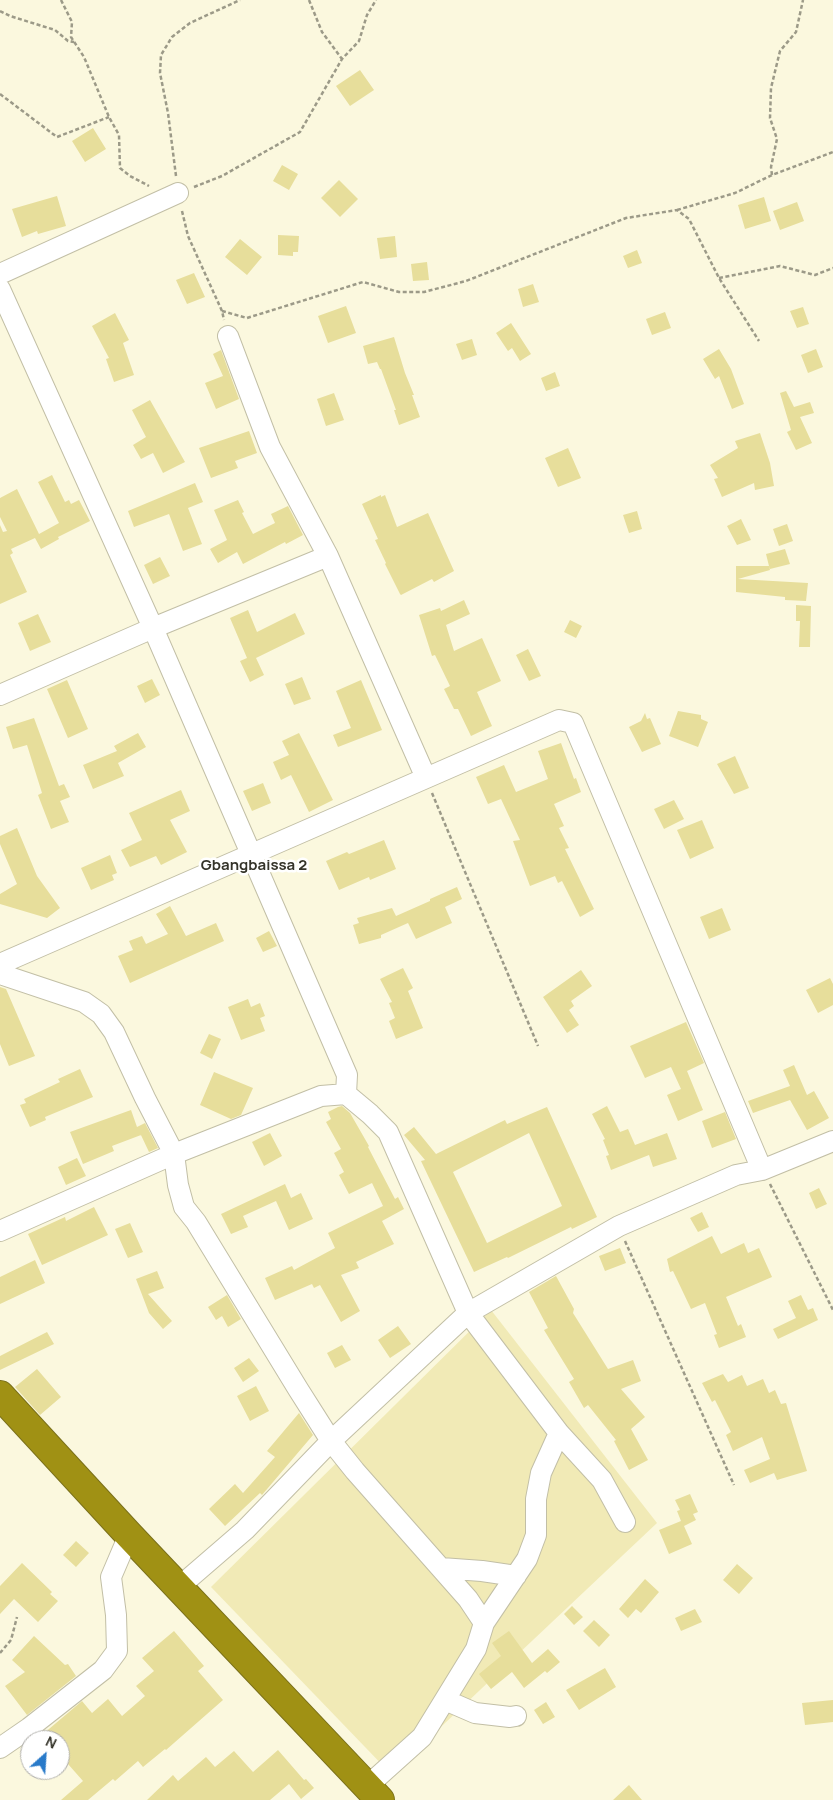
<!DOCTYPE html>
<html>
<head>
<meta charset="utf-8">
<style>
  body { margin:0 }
  #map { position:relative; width:833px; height:1800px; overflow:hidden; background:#fbf8de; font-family:Manrope,sans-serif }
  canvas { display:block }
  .north { position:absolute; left:20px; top:1730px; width:50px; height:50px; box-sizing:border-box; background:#fff; border:1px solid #aeada9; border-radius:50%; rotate:26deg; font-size:14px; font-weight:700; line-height:20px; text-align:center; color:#343329 }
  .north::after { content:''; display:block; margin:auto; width:18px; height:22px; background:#297ac9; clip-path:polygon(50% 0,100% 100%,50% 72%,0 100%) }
</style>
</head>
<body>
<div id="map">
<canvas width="833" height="1800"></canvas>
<div class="north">N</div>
</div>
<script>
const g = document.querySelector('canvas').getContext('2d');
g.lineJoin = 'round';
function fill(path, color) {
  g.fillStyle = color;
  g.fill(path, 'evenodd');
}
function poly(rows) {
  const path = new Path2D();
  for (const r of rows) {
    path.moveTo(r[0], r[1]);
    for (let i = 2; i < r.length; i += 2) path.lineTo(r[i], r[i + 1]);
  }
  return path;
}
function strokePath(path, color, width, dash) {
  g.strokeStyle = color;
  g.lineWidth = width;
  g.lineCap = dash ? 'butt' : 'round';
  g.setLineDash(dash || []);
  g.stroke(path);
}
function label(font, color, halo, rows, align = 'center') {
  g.font = font + ' Manrope,sans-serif';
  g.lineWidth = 5;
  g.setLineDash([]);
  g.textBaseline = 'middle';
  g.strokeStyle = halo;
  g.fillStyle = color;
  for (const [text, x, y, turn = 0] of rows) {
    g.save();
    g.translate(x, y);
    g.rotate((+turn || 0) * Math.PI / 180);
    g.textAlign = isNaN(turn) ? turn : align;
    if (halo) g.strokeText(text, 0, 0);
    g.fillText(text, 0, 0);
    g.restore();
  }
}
fill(poly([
  [491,1310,657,1523,391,1774,211,1587]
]), '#f1eab6');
fill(poly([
  [360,70,374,90,350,106,336,86],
  [93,128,106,149,85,162,72,141],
  [282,165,298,174,289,190,273,181],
  [339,180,358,199,340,217,321,198],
  [57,196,66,226,38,234,37,231,22,237,12,209],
  [764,197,771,221,745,229,738,205],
  [797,202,804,221,780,230,773,211],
  [278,235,299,236,298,252,293,252,293,256,278,255],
  [395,236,397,257,380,259,377,238],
  [240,239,262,257,247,275,225,257],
  [637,250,642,263,628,268,623,256],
  [427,262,429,280,413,281,411,264],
  [194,273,205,297,187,304,176,280],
  [533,284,539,302,523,307,518,289],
  [346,306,356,333,328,343,318,316],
  [803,307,809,324,797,328,790,311],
  [665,312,671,328,652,335,646,319],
  [115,313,129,340,123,343,134,375,114,382,106,359,109,358,92,326],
  [511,323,531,354,520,361,512,348,508,351,496,333],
  [394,337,405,373,414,395,412,395,420,417,399,425,394,410,396,410,381,369,380,369,377,362,368,364,363,346],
  [472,339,477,355,462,360,456,344],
  [719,349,731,369,744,404,732,409,719,376,715,379,703,359],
  [816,349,823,367,808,373,801,355],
  [221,350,239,399,216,409,205,383,223,376,213,354],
  [555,372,560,386,546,391,541,378],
  [786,391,794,407,810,402,814,413,800,417,812,443,796,450,787,432,791,430,780,393],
  [334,393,344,420,326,426,317,399],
  [150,400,185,462,163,473,153,453,141,459,133,445,146,437,132,410],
  [249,431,257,453,235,461,238,468,211,478,199,448],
  [760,433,770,463,774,486,755,490,754,483,722,497,714,479,718,478,710,465,738,448,735,441],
  [568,448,581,478,558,487,545,458],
  [52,475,65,502,69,500,71,504,79,500,90,521,58,537,59,539,41,549,35,538,11,549,13,553,10,555,27,592,0,604,0,525,3,532,7,531,0,517,0,498,17,489,39,534,59,523,38,482],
  [195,483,203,502,188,508,202,544,183,551,169,514,134,527,128,511],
  [381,495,381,497,385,495,397,527,428,513,454,571,434,582,432,579,401,595,400,594,385,564,386,563,375,540,378,539,362,504],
  [238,500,244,512,242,513,253,534,275,523,271,514,288,506,303,535,286,544,285,542,243,564,237,552,218,563,210,549,227,540,214,510],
  [637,511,642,529,629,533,623,515],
  [741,519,751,540,737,545,727,526],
  [787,524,793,541,779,546,773,529],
  [785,549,790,564,770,569,769,566,770,570,738,579,808,583,806,601,785,600,785,597,736,592,736,566,769,566,766,554],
  [160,557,170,576,153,584,144,565],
  [464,600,470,614,446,625,454,651,482,638,501,681,477,692,492,726,471,736,458,709,454,709,444,689,450,686,435,655,432,656,419,615,440,608,441,611],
  [796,605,811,606,810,647,799,647,800,621,796,621],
  [248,610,257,632,295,613,305,634,256,658,264,675,250,682,240,661,247,658,230,618],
  [38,614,51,642,30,651,18,623],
  [570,620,582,626,576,638,564,632],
  [528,649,541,676,529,681,516,655],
  [302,677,311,699,294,705,285,684],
  [152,679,160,695,145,703,137,686],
  [67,680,88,729,68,738,47,689],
  [361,680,382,730,338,747,333,735,351,728,336,691],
  [678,711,701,715,701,719,708,722,698,747,669,736],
  [645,713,647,719,650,718,661,744,642,752,629,727,641,721],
  [34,718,59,786,64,784,70,797,60,801,69,822,51,829,38,795,42,793,27,745,13,749,6,727],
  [138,733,146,747,118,763,124,776,93,789,83,765,117,751,114,746],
  [299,733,333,800,309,812,291,775,281,780,273,762,289,755,282,741],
  [561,743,574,779,576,778,581,792,554,804,564,826,559,828,569,848,565,849,594,909,580,917,562,881,558,883,555,876,530,886,513,841,520,840,501,799,488,804,476,777,504,765,516,792,548,779,538,751],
  [735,756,749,788,734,794,717,764],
  [263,783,271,803,252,811,243,791],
  [181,790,190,811,170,820,187,852,161,865,156,856,130,867,121,850,142,840,129,813],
  [674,800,684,819,664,829,654,809],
  [702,820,714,848,690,859,677,830],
  [17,828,37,876,60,908,47,918,0,904,0,894,17,884,0,844,0,836],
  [384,840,396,869,370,880,369,877,339,890,326,861,347,852,349,854],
  [110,855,117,873,112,875,114,880,91,890,81,868],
  [457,887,462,899,445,907,452,923,416,939,408,923,381,935,381,938,359,944,353,925,359,923,357,918,392,908,396,916,430,901,430,899],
  [170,906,186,936,216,923,224,941,130,983,118,956,133,950,129,941,142,936,146,944,168,934,156,914],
  [722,908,731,930,709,939,700,917],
  [269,931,277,946,263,952,256,938],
  [403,968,413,988,408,991,423,1028,396,1039,389,1021,395,1018,389,1003,392,1002,380,979],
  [581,970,592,986,571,1001,574,1006,569,1010,579,1025,567,1033,543,997],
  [830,978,833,984,833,1005,818,1013,806,990],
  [0,987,6,989,35,1056,9,1066,0,1044],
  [248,999,251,1007,260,1003,265,1016,260,1018,265,1031,241,1040,228,1007],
  [686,1022,704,1063,687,1071,703,1110,678,1121,667,1095,681,1089,671,1067,645,1078,630,1046],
  [209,1034,221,1039,212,1059,200,1053],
  [794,1065,807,1095,814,1091,829,1118,807,1130,790,1100,753,1113,748,1101,790,1086,783,1070],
  [80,1069,93,1097,45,1117,46,1120,30,1127,20,1105,26,1103,24,1099,60,1082,58,1079],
  [214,1072,253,1088,241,1115,231,1119,200,1105],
  [342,1106,350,1113,369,1146,368,1147,395,1199,398,1197,404,1209,382,1221,394,1244,356,1262,359,1268,341,1275,360,1311,341,1322,320,1285,314,1288,312,1284,275,1300,265,1278,292,1266,294,1270,335,1248,328,1233,383,1206,372,1183,349,1194,339,1175,344,1172,334,1153,341,1149,326,1122,331,1119,328,1112,338,1107],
  [607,1106,620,1132,628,1129,635,1145,667,1133,677,1159,653,1167,649,1155,611,1170,606,1156,609,1155,603,1140,605,1139,592,1114],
  [547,1107,597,1217,572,1229,571,1227,508,1258,507,1257,474,1272,421,1161,425,1160,404,1135,414,1127,436,1154,505,1120,507,1124],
  [529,1133,562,1206,487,1243,453,1172],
  [131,1110,137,1127,145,1123,158,1148,149,1152,140,1133,141,1135,112,1146,114,1151,83,1164,70,1132],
  [725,1112,736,1139,712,1148,702,1121],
  [270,1133,282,1156,264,1166,252,1142],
  [77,1158,86,1176,66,1185,58,1167],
  [285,1184,291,1198,301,1193,313,1219,289,1230,276,1201,243,1216,248,1227,231,1234,221,1214],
  [819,1188,827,1204,816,1209,809,1193],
  [94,1207,108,1235,42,1265,28,1234,65,1217,66,1221],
  [702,1212,709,1227,698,1232,690,1218],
  [130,1223,143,1252,128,1258,115,1229],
  [712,1236,721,1254,744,1243,748,1253,759,1248,772,1277,726,1297,738,1326,741,1324,746,1337,719,1348,714,1335,717,1334,705,1303,691,1309,673,1271,670,1272,667,1259],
  [620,1248,626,1263,605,1271,599,1256],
  [35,1260,45,1283,0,1304,0,1277],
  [157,1271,164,1288,148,1294,172,1321,163,1329,149,1313,136,1279],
  [556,1276,574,1309,573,1313,608,1369,633,1360,641,1381,621,1389,645,1417,631,1429,648,1460,629,1470,614,1441,616,1440,588,1405,584,1408,569,1382,574,1379,544,1330,548,1328,529,1292],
  [227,1295,241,1319,228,1327,222,1316,216,1320,208,1307],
  [801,1295,808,1310,813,1308,818,1320,778,1339,773,1329,796,1318,788,1301],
  [398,1326,411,1344,390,1358,378,1340],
  [47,1332,54,1344,0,1370,0,1356],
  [342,1345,351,1360,335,1368,327,1353],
  [249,1358,259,1371,243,1382,234,1368],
  [37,1369,61,1397,40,1415,15,1387],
  [723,1374,728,1382,742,1375,747,1386,763,1379,769,1393,775,1390,781,1404,786,1403,807,1471,777,1480,774,1473,750,1483,744,1470,770,1459,762,1437,733,1451,726,1435,731,1432,715,1400,712,1402,702,1383],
  [256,1386,269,1411,250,1421,237,1396],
  [299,1413,313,1435,262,1495,260,1493,225,1526,209,1509,235,1484,243,1493,275,1457,267,1451],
  [690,1494,698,1512,693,1514,696,1520,684,1526,692,1544,669,1554,659,1530,681,1521,677,1511,680,1510,675,1500],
  [76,1541,89,1553,76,1567,63,1555],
  [22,1563,52,1592,50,1594,58,1601,38,1622,14,1599,0,1614,0,1586],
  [737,1564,753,1578,739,1594,723,1580],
  [645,1579,659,1592,641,1613,636,1609,628,1618,619,1609],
  [572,1606,583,1617,574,1625,564,1614],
  [695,1609,702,1622,681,1631,675,1618],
  [594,1620,610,1635,599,1647,583,1631],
  [174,1631,204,1666,198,1671,223,1700,166,1750,165,1749,143,1767,138,1761,115,1781,113,1779,88,1800,61,1800,83,1781,60,1755,60,1740,36,1740,82,1701,92,1713,108,1699,122,1716,145,1696,136,1686,154,1671,142,1658],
  [509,1631,532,1663,548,1649,560,1662,547,1673,545,1671,524,1688,512,1672,491,1689,479,1674,501,1656,492,1643],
  [34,1636,65,1665,68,1664,76,1676,27,1715,5,1686,25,1672,12,1660],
  [605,1668,616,1687,579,1710,566,1690],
  [833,1700,833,1722,805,1725,802,1703],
  [546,1702,555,1717,543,1724,534,1710],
  [278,1750,304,1780,306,1779,314,1788,301,1799,289,1784,270,1800,147,1800,173,1775,178,1781,206,1757,215,1767,234,1751,253,1772],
  [629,1785,642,1800,613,1800]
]), '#e7de9b');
const minor = poly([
  [0,274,178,193],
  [0,289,153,628,347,1075,346,1094],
  [228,336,270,447,328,556,426,778],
  [0,695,153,628,328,556],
  [0,964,559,720,573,723,762,1170],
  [0,974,84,1002,101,1014,114,1032,145,1098,174,1154,178,1185,184,1207,196,1222,298,1389,331,1441,355,1471,468,1599,484,1623],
  [0,1231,174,1154,321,1096,346,1094,370,1114,388,1132,468,1313,559,1433,602,1480,625,1522],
  [441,1568,482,1571,516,1576],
  [179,1587,245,1530,331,1441,468,1313,619,1226,736,1175,762,1170,833,1141],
  [445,1700,475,1713,510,1717,516,1716],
  [0,1748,29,1728,103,1670,117,1651,116,1615,111,1577,129,1535],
  [368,1788,373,1781,422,1737,476,1649,484,1623,527,1559,536,1535,536,1499,541,1473,559,1433]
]);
const highway = poly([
  [0,1395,129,1535,380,1800]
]);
strokePath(minor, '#c2bfa6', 22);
strokePath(highway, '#7a701b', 30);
strokePath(poly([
  [61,0,72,22,71,37,84,57,109,117,119,135,120,168,130,176,149,186],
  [309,0,322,32,342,59],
  [0,11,10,16,55,30,68,41,74,42],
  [0,94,57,137,109,117],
  [772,175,771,167,777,139,770,118,771,88,780,51,796,32,803,0],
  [176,176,168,113,160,73,161,55,172,37,190,23,240,0],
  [194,187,222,176,300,132,342,59,359,41,367,15,376,0],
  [677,210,735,193,772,175,833,152],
  [182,211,188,236,222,311,224,320],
  [719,278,780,266,815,275,833,268],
  [222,311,247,318,363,282,399,292,424,292,466,281,626,218,677,210,689,219,719,278,759,341],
  [432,793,538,1046],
  [770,1184,833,1310],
  [625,1241,734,1485],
  [0,1653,11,1640,17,1617]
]), '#9c9a88', 2.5, [4, 2.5]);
strokePath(minor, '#fff', 20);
strokePath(highway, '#a09114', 28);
label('bold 15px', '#343329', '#fff', [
  ["Gbangbaissa 2",254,866]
]);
</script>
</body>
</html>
